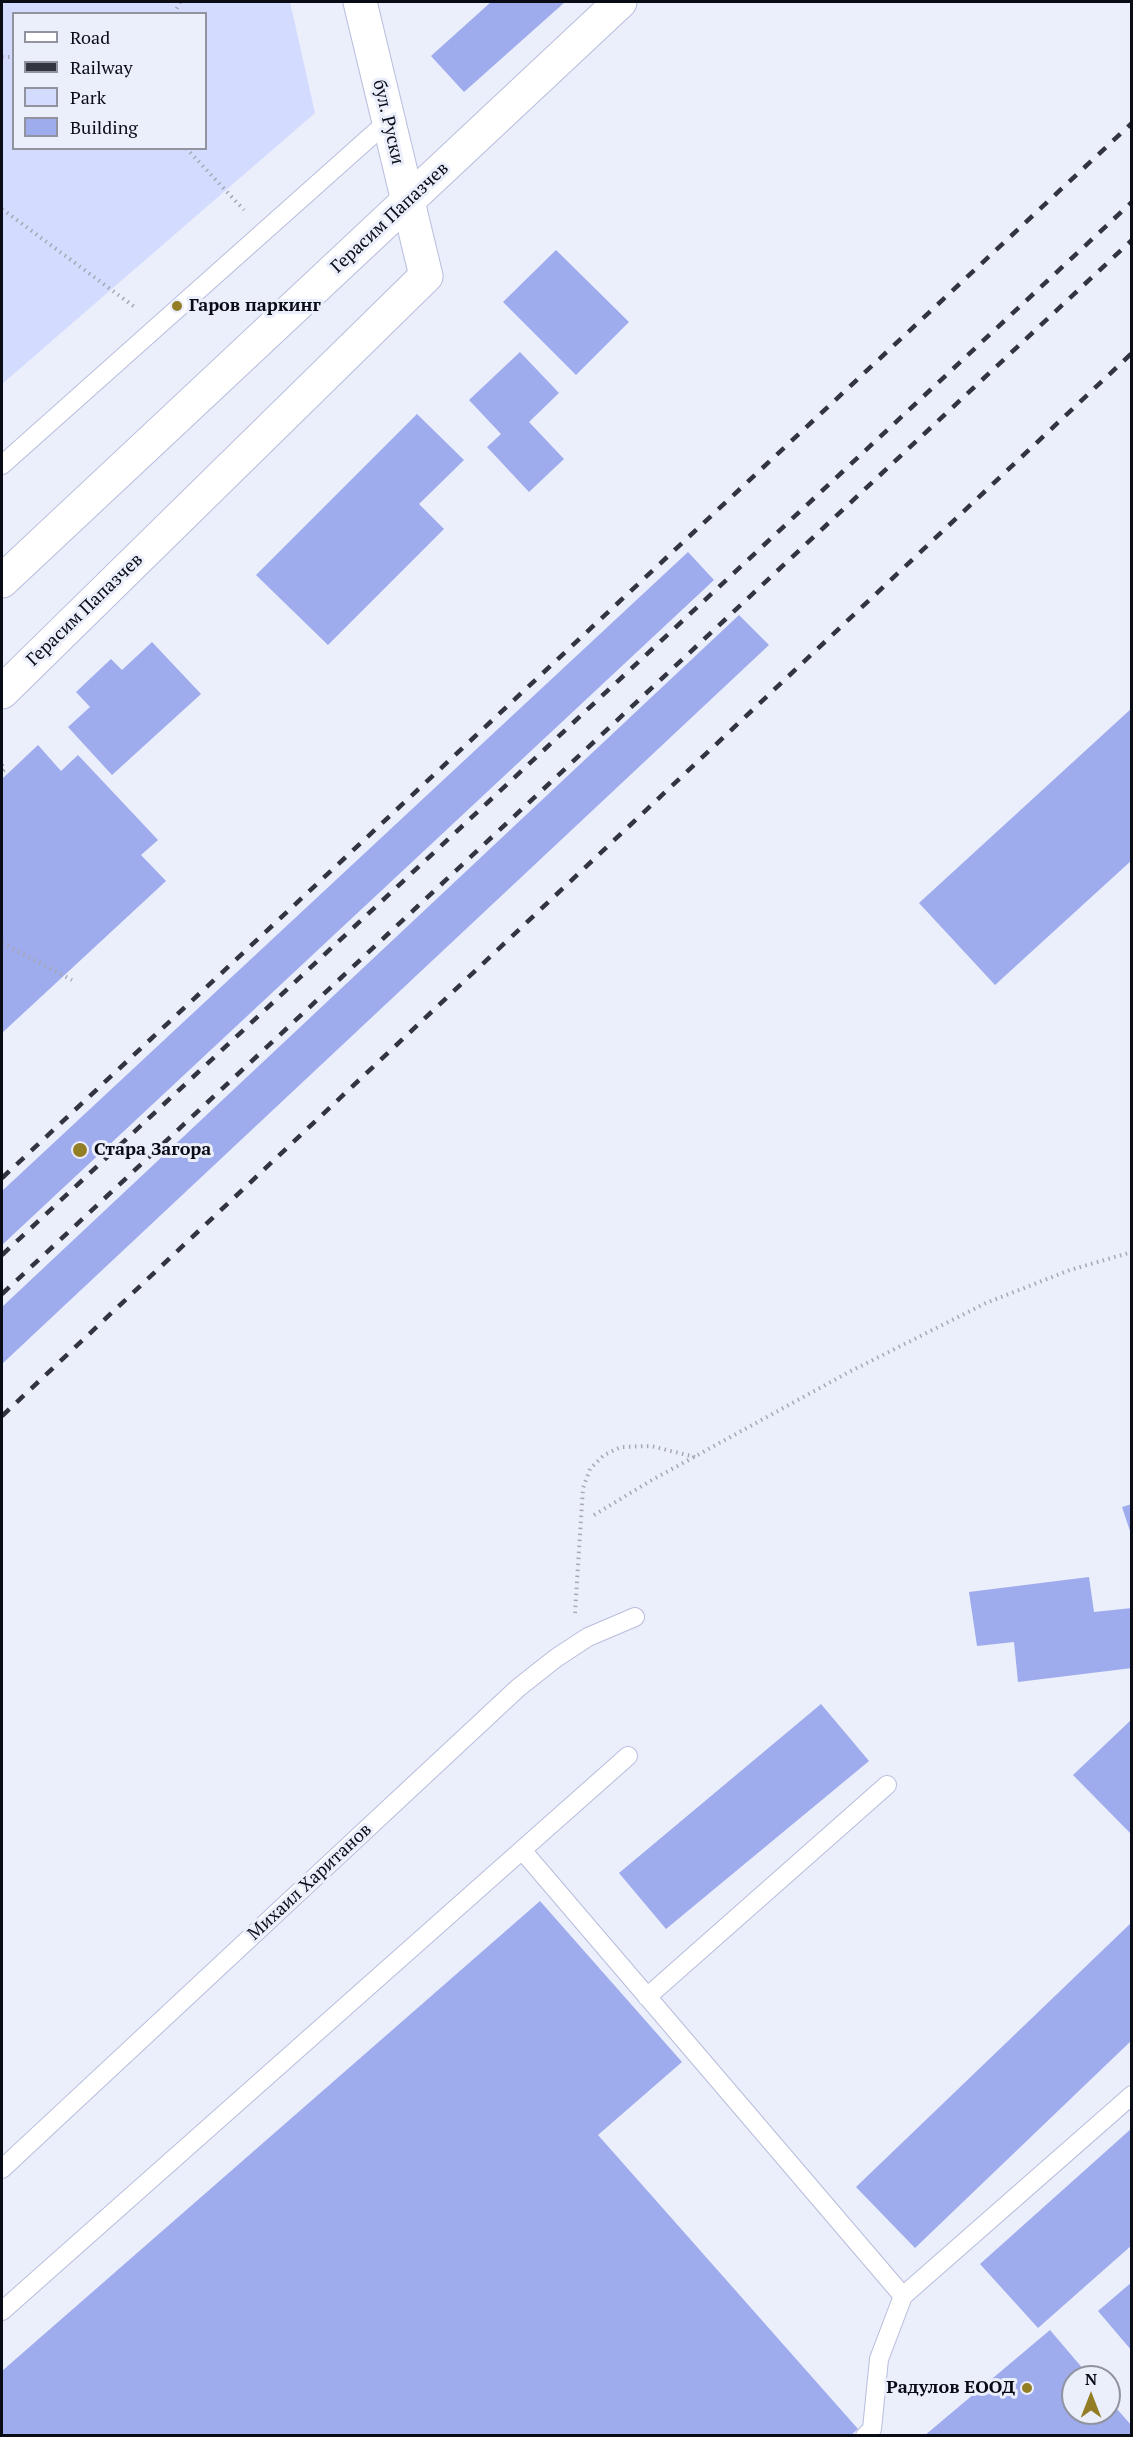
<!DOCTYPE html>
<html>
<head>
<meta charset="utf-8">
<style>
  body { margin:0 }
  #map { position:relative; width:1133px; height:2437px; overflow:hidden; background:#ebeefb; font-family:"PT Serif",serif }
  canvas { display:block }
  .frame { position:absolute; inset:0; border:3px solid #090b15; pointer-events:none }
  .legend { position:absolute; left:12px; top:12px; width:195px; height:138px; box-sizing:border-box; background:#ebeefb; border:2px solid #91939f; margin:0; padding:8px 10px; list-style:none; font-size:18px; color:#090b15 }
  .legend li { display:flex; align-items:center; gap:12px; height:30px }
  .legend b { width:30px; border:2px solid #91939f }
  .north { position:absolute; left:1061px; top:2365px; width:60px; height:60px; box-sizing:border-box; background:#ebeefb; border:2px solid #91939f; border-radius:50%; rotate:0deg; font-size:16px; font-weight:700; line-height:24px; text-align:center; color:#090b15 }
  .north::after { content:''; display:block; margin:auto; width:21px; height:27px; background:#937e26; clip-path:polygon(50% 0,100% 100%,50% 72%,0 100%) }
</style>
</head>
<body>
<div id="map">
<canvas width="1133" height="2437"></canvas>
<div class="frame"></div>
<ul class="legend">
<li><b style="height:8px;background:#fff"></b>Road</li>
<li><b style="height:8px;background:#32343f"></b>Railway</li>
<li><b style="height:16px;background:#d3dbff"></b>Park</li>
<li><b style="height:16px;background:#9eabed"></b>Building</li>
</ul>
<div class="north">N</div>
</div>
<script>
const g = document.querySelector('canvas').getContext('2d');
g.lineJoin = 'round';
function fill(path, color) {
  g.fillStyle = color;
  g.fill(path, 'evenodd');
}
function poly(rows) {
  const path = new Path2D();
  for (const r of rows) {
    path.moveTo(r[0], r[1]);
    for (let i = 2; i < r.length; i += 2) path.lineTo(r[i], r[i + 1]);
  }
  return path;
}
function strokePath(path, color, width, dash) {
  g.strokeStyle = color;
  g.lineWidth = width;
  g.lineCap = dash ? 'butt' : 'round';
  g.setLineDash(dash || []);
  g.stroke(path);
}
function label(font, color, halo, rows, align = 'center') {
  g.font = font + ' "PT Serif",serif';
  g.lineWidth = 6;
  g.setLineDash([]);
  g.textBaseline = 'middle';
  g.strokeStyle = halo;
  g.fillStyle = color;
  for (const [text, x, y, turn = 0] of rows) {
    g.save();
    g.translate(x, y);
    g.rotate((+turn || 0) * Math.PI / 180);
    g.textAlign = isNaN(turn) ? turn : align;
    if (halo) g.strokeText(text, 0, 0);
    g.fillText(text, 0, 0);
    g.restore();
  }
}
fill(poly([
  [2,2,290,2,315,113,2,384],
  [14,14,206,14,206,148,14,148]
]), '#d3dbff');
fill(poly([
  [491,2,565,2,464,92,431,56],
  [556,250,629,322,576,375,503,302],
  [520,352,559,393,529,422,564,459,529,492,487,447,501,434,469,400],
  [417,414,464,460,419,504,444,529,328,645,256,575],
  [688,552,714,580,2,1245,2,1191],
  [739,615,769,645,2,1364,2,1307],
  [152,642,201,694,112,775,68,727,90,707,76,692,111,659,122,670],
  [1132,708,1132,860,995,985,919,903],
  [38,745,61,771,78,755,158,840,141,855,166,881,2,1033,2,779],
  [1132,1504,1132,1534,1131,1534,1122,1507],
  [1089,1577,1094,1612,1132,1608,1132,1668,1018,1682,1014,1642,977,1646,969,1592],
  [821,1704,869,1761,666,1929,619,1873],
  [1130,1721,1132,1722,1132,1835,1073,1775],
  [540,1901,682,2062,598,2135,858,2429,850,2436,2,2436,2,2371],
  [1132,1922,1132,2040,915,2248,856,2187],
  [1132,2128,1132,2245,1038,2328,980,2264],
  [1132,2282,1132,2351,1098,2311],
  [1050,2330,1090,2377,1073,2377,1073,2413,1109,2413,1109,2400,1132,2426,1132,2436,924,2436]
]), '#9eabed');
const service = poly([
  [2,465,388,121],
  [522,1850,903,2296],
  [647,1997,887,1785],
  [2,2169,518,1688,556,1658,588,1637,635,1617],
  [2,2311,628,1756],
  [865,2436,872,2429,879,2359,903,2296,1132,2095]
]);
const minor = poly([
  [2,581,620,2],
  [2,692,426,276,360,2]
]);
strokePath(service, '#b7bddc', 20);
strokePath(minor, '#b7bddc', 35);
strokePath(poly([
  [174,14,180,2],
  [2,57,14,57],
  [186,148,244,210],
  [2,209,136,308],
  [2,765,5,769,2,772],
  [2,943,72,980],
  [594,1515,652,1480,849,1372,986,1303,1070,1270,1132,1252],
  [575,1613,583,1488,590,1469,604,1455,621,1447,651,1446,695,1457]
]), '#a6a9b5', 4, [1.5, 4.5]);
strokePath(service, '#fff', 18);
strokePath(minor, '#fff', 33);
strokePath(poly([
  [2,1178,1132,123],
  [2,1255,1132,202],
  [2,1294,1132,240],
  [2,1416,1132,353]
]), '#32343f', 4.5, [10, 10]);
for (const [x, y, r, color] of [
  [177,306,6,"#937e26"],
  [80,1150,8,"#937e26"],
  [1027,2388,6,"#937e26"]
]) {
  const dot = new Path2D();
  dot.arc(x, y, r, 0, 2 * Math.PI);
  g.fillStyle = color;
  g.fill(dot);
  strokePath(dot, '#ebeefb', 2);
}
label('18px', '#090b15', '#ebeefb', [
  ["бул. Руски",388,122,77],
  ["Герасим Папазчев",390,218,-43],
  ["Герасим Папазчев",85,610,-44],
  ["Михаил Хаританов",310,1882,-43]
]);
label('bold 18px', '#090b15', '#ebeefb', [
  ["Гаров паркинг",189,306],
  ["Стара Загора",94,1150],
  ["Радулов ЕООД",1015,2388,"right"]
], 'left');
</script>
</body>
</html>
